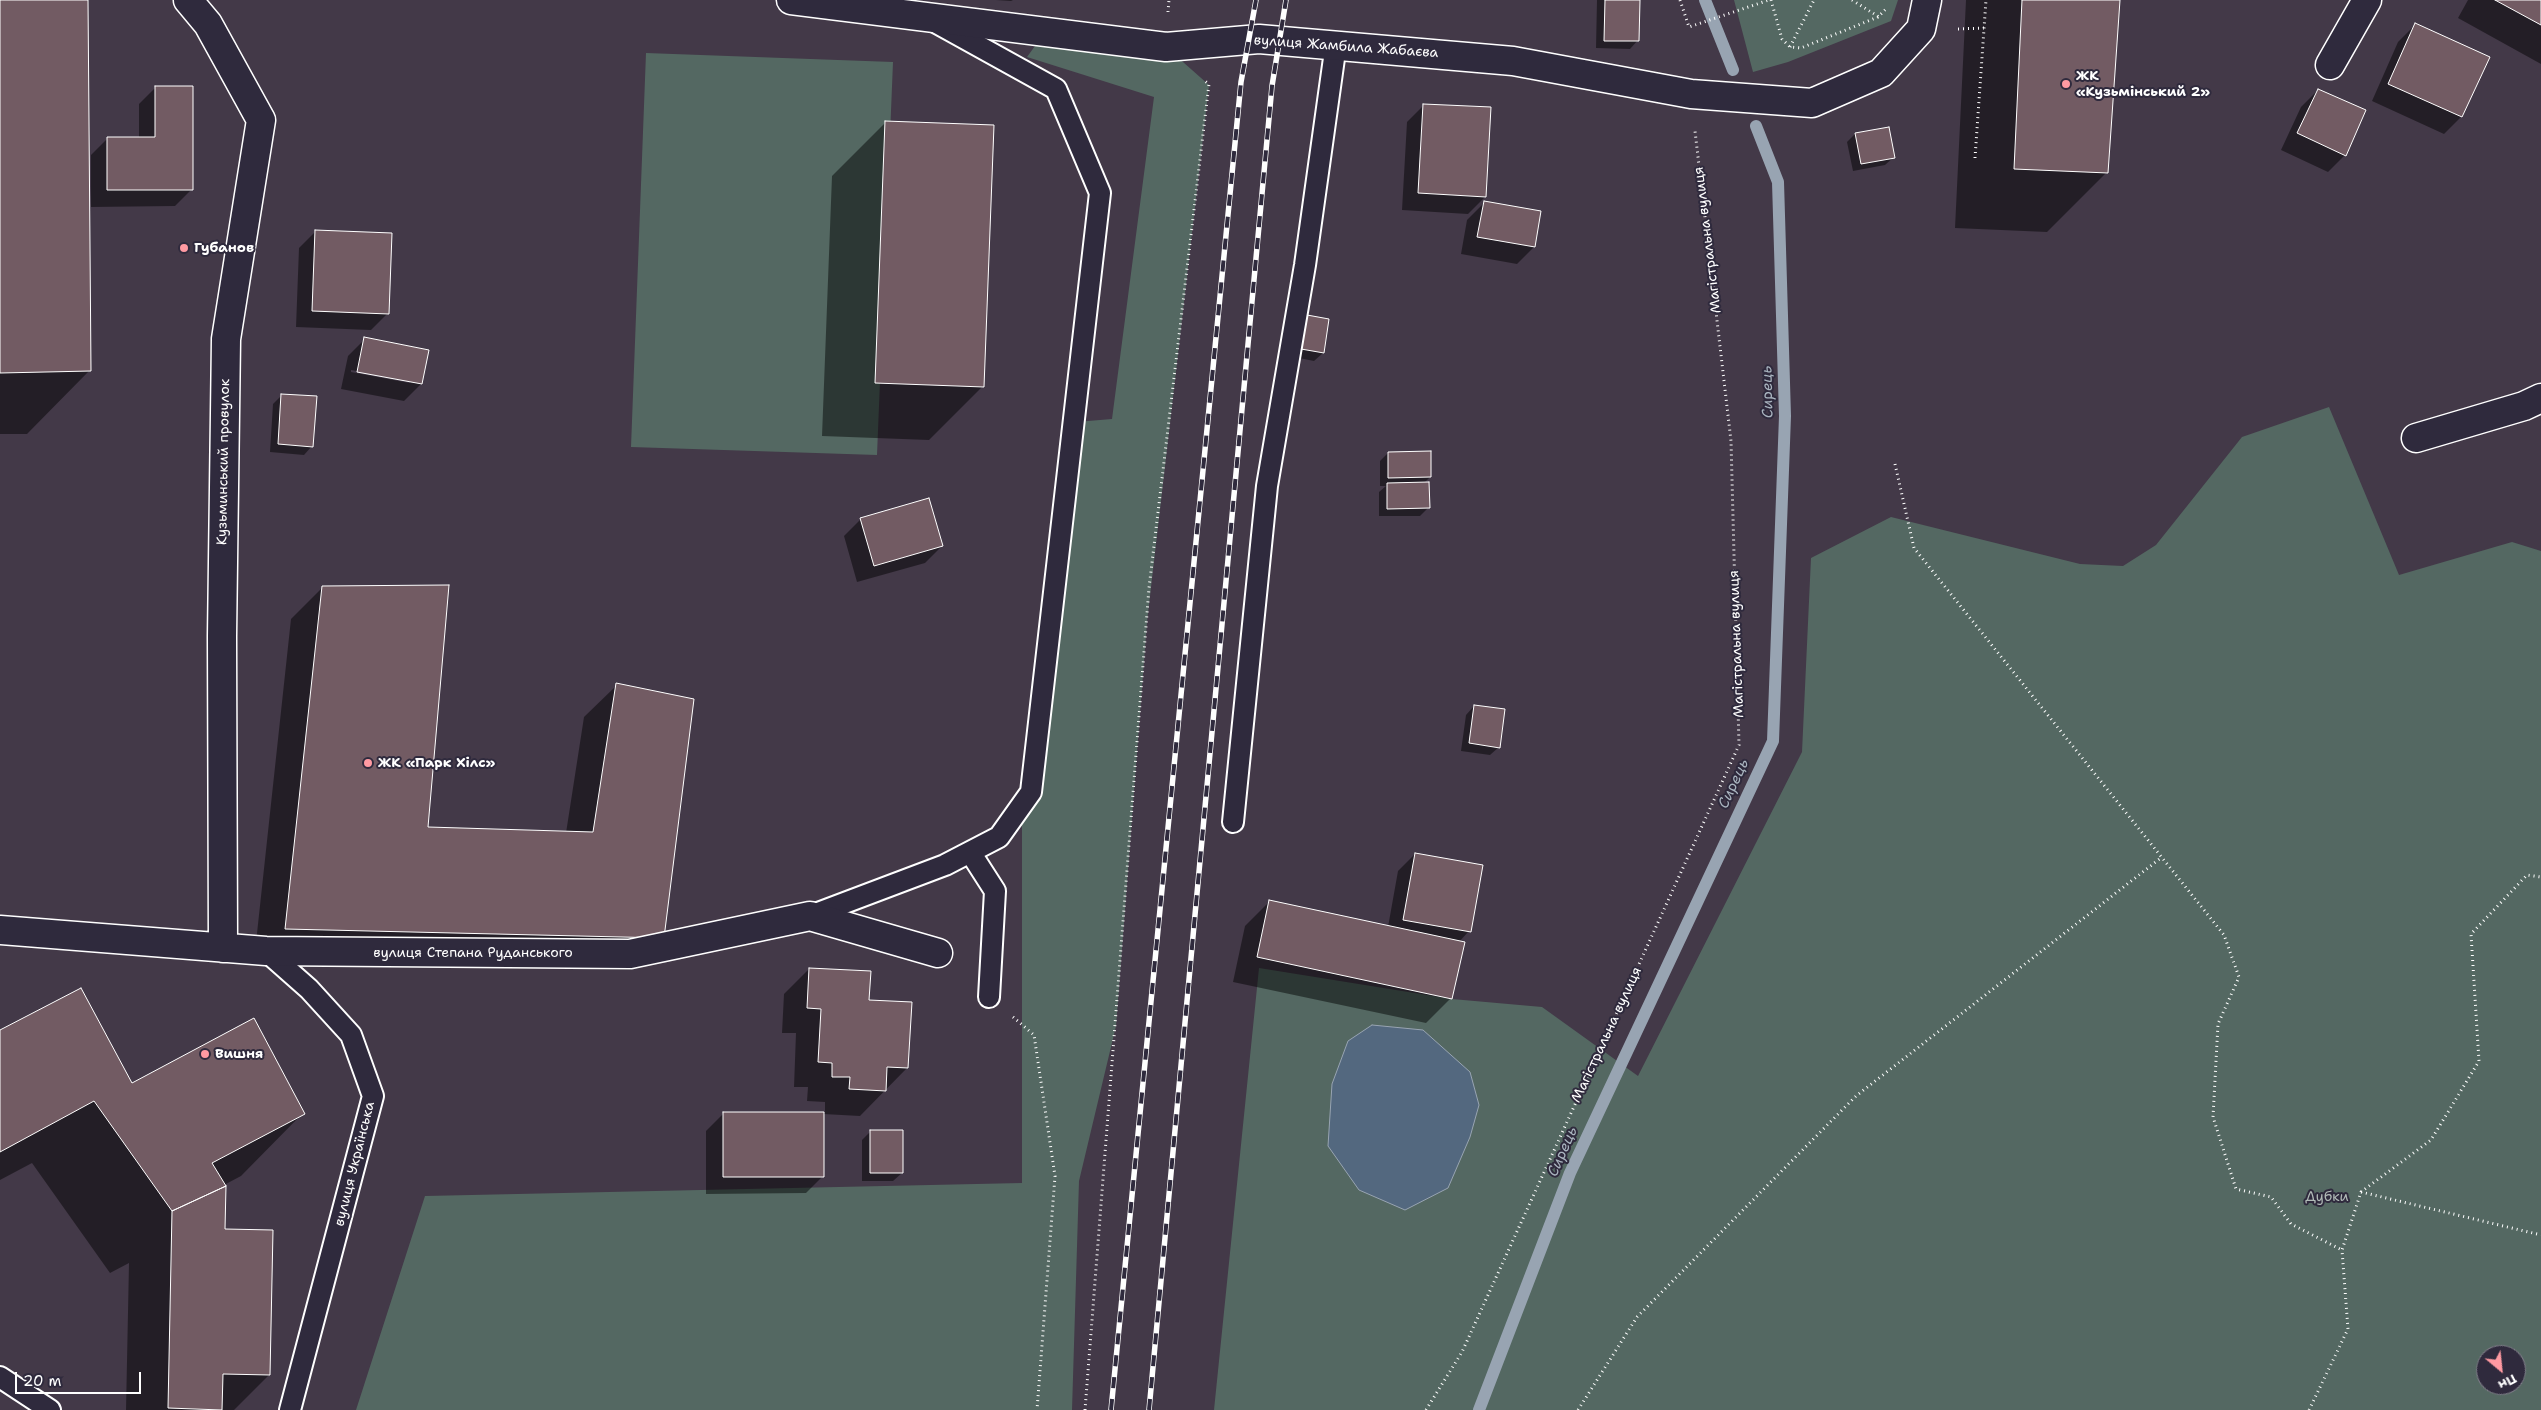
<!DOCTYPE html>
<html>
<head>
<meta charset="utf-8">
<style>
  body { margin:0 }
  #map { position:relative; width:2541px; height:1410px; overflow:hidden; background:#433948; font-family:"Shantell Sans",sans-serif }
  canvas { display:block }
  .north { position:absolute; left:2476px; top:1345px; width:50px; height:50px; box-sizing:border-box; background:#2f2a3d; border:1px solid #827f8b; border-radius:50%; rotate:152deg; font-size:14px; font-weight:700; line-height:20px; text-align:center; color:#fff }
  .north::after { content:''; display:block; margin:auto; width:18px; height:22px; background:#ff9aa2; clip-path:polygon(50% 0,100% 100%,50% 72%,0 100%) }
  .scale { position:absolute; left:15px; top:1372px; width:126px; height:22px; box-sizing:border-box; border:2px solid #fff; border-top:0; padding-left:6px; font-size:15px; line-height:18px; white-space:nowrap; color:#fff; -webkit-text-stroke:4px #2f2a3d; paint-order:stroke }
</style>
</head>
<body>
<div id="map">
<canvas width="2541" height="1410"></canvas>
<div class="north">Пн</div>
<div class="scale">20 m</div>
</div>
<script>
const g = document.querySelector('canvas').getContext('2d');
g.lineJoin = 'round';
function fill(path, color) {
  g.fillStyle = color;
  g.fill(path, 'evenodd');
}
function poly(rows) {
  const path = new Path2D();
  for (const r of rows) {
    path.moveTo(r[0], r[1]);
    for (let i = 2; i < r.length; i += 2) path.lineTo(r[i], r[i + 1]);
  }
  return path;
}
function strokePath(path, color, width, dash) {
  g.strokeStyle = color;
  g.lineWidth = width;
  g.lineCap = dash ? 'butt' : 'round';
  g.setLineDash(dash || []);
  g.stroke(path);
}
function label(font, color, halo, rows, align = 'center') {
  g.font = font + ' "Shantell Sans",sans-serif';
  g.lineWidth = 4;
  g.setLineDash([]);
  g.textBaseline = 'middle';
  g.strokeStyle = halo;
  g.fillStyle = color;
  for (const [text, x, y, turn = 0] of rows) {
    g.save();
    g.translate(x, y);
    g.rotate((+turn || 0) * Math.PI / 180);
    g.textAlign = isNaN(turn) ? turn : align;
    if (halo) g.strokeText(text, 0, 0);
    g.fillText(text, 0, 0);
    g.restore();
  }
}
fill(poly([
  [1734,0,1898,0,1891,21,1788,62,1753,72],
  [1043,35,1166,47,1209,85,1147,622,1116,1026,1079,1181,1072,1410,356,1410,425,1196,1022,1183,1022,783,1064,423,1112,419,1154,97,1027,57],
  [646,53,893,62,877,455,631,447],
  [2329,407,2399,575,2512,542,2541,551,2541,1410,1214,1410,1259,968,1452,999,1542,1007,1638,1076,1802,752,1811,558,1891,517,2080,564,2123,566,2156,545,2242,437],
  [2486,1355,2516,1355,2516,1385,2486,1385]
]), '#546862');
const water = poly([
  [1372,1025,1423,1030,1470,1072,1479,1105,1470,1137,1448,1188,1405,1210,1359,1190,1328,1146,1332,1084,1348,1041,1372,1025]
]);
fill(water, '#53687f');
strokePath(water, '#98a4b2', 1);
fill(poly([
  [0,0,87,0,89,371,27,434,0,434],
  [996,0,1013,0,1011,1],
  [1597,0,1639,0,1638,40,1630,49,1596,48],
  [1966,0,2119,0,2107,172,2047,232,1955,228],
  [2468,0,2541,0,2541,64,2458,18],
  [2415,25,2461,117,2444,134,2372,101,2398,42],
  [156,87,192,189,175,206,91,207,91,155,108,138,139,138,139,104],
  [2318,90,2345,155,2328,172,2281,150,2301,107],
  [1424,105,1485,197,1468,214,1402,210,1407,122],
  [886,122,983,386,929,440,822,436,832,176],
  [1855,134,1894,157,1885,165,1853,171,1847,142],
  [1484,203,1534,247,1517,264,1461,254,1467,220],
  [316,231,388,313,371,330,296,327,299,248],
  [1308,317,1323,353,1314,361,1294,357,1299,325],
  [365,339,421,384,404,401,341,389,348,356],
  [351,370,410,381,410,383,351,372],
  [281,396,312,446,304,455,270,452,273,404],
  [1388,453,1430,477,1423,484,1428,508,1420,516,1379,516,1379,492,1386,486,1380,486,1380,461],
  [861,519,942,546,925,563,857,582,844,536],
  [323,587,426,828,566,833,584,717,617,685,663,938,631,970,254,961,291,619],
  [1474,706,1499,747,1490,755,1461,751,1466,715],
  [1415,854,1469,931,1459,942,1451,998,1426,1023,1233,982,1245,926,1270,901,1388,927,1398,871],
  [809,969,868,1002,907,1068,860,1116,823,1114,823,1176,806,1193,706,1194,706,1131,723,1114,825,1113,825,1102,807,1101,808,1087,794,1087,796,1033,782,1033,784,994],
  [0,1032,132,1085,303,1113,241,1176,224,1185,223,1230,269,1375,234,1410,126,1410,129,1263,110,1273,32,1163,0,1180],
  [870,1132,902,1173,893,1181,862,1181,862,1140]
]), '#0007');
strokePath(poly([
  [1705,0,1733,70],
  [1479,1410,1570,1173,1773,741,1785,416,1778,182,1756,126]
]), '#98a4b2', 12);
const building = poly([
  [0,0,88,0,91,371,0,373,0,0],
  [1605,0,1640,0,1639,41,1604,41,1605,0],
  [2022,0,2120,0,2108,173,2014,169,2022,0],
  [2495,0,2541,0,2541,25,2495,0],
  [2415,23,2490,57,2462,117,2388,84,2415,23],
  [155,86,193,86,193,190,107,190,107,137,155,137,155,86],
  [2318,89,2366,110,2346,156,2297,133,2318,89],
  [1423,104,1491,107,1486,197,1418,193,1423,104],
  [885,121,994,125,984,387,875,383,885,121],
  [1889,127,1895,158,1861,164,1855,133,1889,127],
  [1484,201,1541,211,1535,247,1477,237,1484,201],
  [315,230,392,233,389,314,312,311,315,230],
  [1307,315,1329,319,1324,353,1301,349,1307,315],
  [364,337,429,350,422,384,357,372,364,337],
  [281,394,317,396,313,447,278,444,281,394],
  [1431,451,1431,477,1388,478,1388,452,1431,451],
  [1429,482,1430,508,1387,509,1387,483,1429,482],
  [929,498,943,546,874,566,860,518,929,498],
  [449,585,428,827,593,832,616,683,694,699,664,938,285,929,322,586,449,585],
  [1474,705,1505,709,1500,748,1469,743,1474,705],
  [1415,853,1483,865,1471,932,1403,920,1415,853],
  [1269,900,1465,942,1452,999,1257,957,1269,900],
  [809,968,871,971,869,1000,912,1002,908,1068,887,1067,886,1091,849,1089,850,1077,832,1077,832,1063,818,1062,821,1009,807,1008,809,968],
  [81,988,132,1083,254,1018,305,1114,212,1163,226,1186,172,1211,94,1101,0,1152,0,1030,81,988],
  [723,1112,824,1112,824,1177,723,1177,723,1112],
  [870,1130,903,1130,903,1173,870,1173,870,1130],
  [226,1186,225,1229,273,1230,270,1375,223,1374,222,1410,168,1408,172,1211,226,1186]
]);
fill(building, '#725b63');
strokePath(building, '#fff', 1);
const lane = poly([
  [1233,822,1267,486,1305,265,1336,44],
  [970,852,995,891,989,997],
  [810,916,945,865,999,837,1031,792,1100,193,1056,89,935,22],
  [266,951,309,989,351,1035,373,1096,290,1410],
  [0,1377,50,1410]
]);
const street = poly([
  [188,0,208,24,261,120,226,339,222,636,223,948],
  [791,0,1166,47,1259,39,1513,61,1691,94,1812,103,1881,73,1921,29,1927,0],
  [2330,65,2367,0],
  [2416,438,2524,406,2541,398],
  [0,930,266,951,630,954,810,916,938,953]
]);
strokePath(lane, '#fff', 24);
strokePath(street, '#fff', 31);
strokePath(poly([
  [1680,0,1689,27,1769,0],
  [1771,0,1782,39,1790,47,1801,48,1878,17,1886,9],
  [1852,0,1879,17],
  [1168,12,1169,0],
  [1958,29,1984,28],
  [1790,47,1814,0],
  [1975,158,1986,0],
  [1895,464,1914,548,2224,935,2239,977,2218,1024,2213,1117,2236,1189,2271,1197,2291,1224,2342,1250],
  [1013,1017,1034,1035,1055,1176,1037,1410],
  [2361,1192,2541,1235],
  [1085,1410,1149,588,1209,84,1205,81],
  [1426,1410,1462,1352,1739,745,1731,441,1695,131],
  [1578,1410,1637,1317,1856,1096,2162,857],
  [2309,1410,2348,1329,2342,1250,2361,1192,2431,1140,2479,1061,2471,934,2527,875,2541,877]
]), '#fff', 3, [1, 4]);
strokePath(lane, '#2f2a3d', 20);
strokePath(street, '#2f2a3d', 28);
const rail = poly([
  [1111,1410,1241,82,1256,0],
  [1149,1410,1272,86,1286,0]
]);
strokePath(rail, '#fff', 5.5);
strokePath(rail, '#2f2a3d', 4, [11]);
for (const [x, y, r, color] of [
  [2066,84,5,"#ff9aa2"],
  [184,248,5,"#ff9aa2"],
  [368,763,5,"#ff9aa2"],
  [205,1054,5,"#ff9aa2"]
]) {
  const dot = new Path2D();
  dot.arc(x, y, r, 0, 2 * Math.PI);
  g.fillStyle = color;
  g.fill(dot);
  strokePath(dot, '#2f2a3d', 2);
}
label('14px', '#fff', '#2f2a3d', [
  ["вулиця Жамбила Жабаєва",1346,47,4],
  ["Магістральна вулиця",1708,240,-97],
  ["Кузьминський провулок",224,462,-89],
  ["Магістральна вулиця",1737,644,-92],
  ["вулиця Степана Руданського",473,953],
  ["Магістральна вулиця",1607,1035,-65],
  ["вулиця Українська",355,1164,-76]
]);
label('bold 14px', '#fff', '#2f2a3d', [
  ["ЖК",2076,76],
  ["«Кузьмінський 2»",2076,92],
  ["Губанов",194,248],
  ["ЖК «Парк Хілс»",378,763],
  ["Вишня",215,1054]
], 'left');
label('14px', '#b2bbb8', '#2f2a3d', [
  ["Дубки",2327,1197]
]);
label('italic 15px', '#a9b4bf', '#2f2a3d', [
  ["Сирець",1768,392,-91],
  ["Сирець",1734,784,-65],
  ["Сирець",1563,1152,-66]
]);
</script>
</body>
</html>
